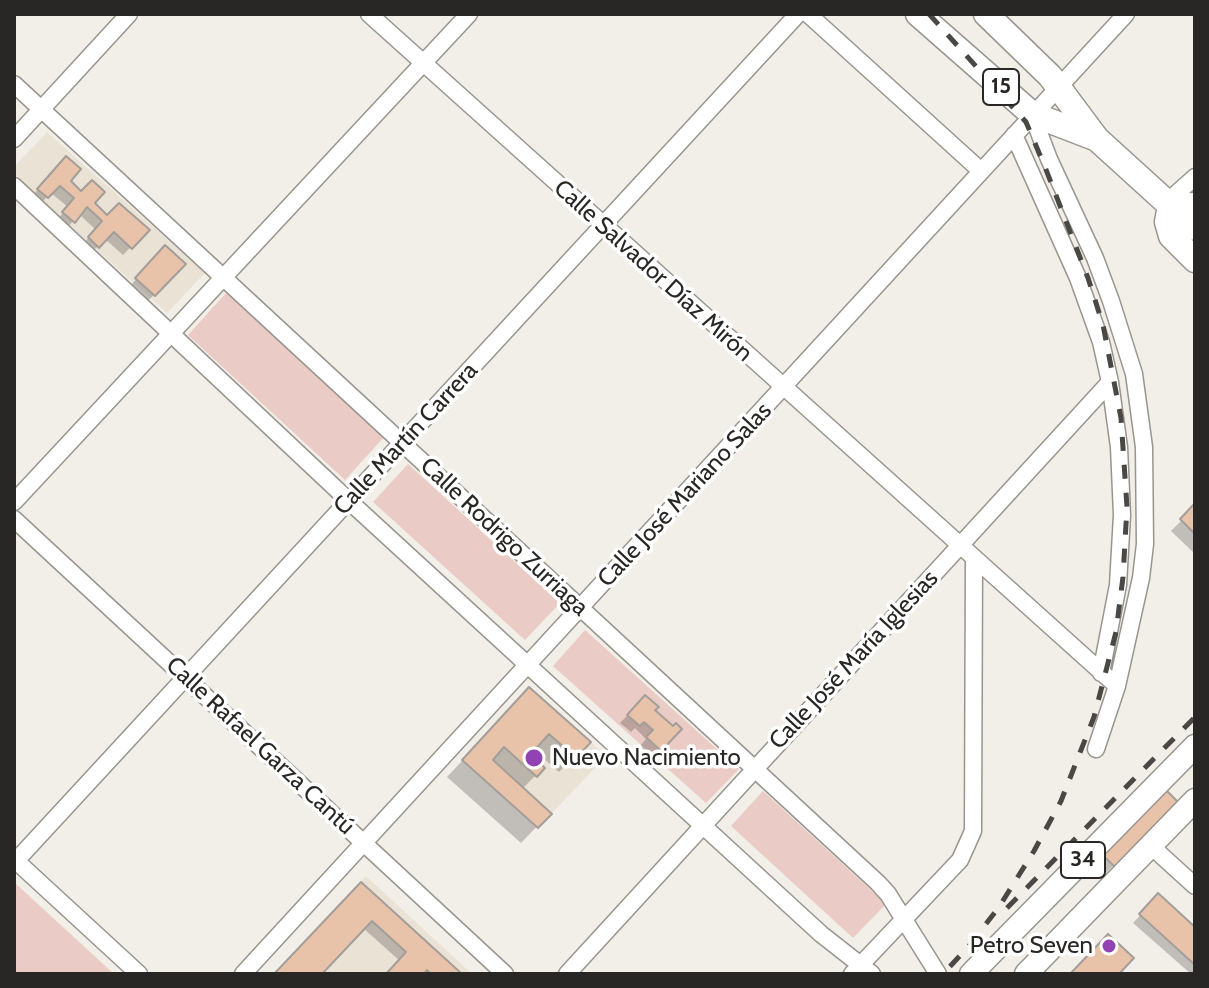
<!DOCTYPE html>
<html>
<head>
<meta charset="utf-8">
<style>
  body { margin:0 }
  #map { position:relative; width:1209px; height:988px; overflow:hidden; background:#f2eee8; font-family:Cabin,sans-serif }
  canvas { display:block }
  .frame { position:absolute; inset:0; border:16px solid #292725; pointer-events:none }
</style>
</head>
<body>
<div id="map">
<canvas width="1209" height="988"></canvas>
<div class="frame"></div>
</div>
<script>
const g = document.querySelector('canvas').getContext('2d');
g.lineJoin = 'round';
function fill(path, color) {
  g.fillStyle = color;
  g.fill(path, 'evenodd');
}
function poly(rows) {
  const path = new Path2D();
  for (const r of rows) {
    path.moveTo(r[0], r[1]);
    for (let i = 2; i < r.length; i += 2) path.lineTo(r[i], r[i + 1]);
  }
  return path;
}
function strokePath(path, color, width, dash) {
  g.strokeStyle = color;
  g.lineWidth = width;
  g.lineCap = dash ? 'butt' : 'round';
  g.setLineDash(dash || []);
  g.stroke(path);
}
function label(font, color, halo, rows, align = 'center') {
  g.font = font + ' Cabin,sans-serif';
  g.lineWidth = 7;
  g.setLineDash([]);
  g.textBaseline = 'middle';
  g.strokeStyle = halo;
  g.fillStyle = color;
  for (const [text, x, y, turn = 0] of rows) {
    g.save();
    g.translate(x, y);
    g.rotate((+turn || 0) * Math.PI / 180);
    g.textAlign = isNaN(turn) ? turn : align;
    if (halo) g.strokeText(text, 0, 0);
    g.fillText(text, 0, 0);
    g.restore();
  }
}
fill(poly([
  [47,132,205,273,167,313,14,175,14,167],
  [529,687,606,756,538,828,462,760],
  [366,876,472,974,274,974]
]), '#eae2d5');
fill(poly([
  [227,292,385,436,345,480,188,335],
  [408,464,560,603,525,640,373,502],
  [585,630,739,769,706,803,553,666],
  [763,791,886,904,853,938,731,826],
  [15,883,114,974,14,974]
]), '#eacbc5');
fill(poly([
  [59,166,68,181,107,217,147,230,123,255,105,239,90,254,81,246,96,230,79,214,66,229,56,221,68,207,51,193,39,205,31,197],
  [158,256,183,264,146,303,129,287],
  [1195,507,1195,554,1171,531],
  [645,698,652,711,673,729,679,729,652,757,640,746,646,739,635,728,631,732,620,723],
  [514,705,589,742,559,772,533,749,528,755,536,775,522,789,549,814,521,843,447,777],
  [1176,802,1106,873,1090,858],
  [361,885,459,974,388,974,400,961,363,928,320,974,276,974],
  [1158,896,1195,930,1195,970,1191,974,1133,923]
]), '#0003');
const building = poly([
  [66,156,81,169,71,181,81,191,92,180,105,192,95,203,107,215,119,203,150,230,132,249,114,232,99,248,88,237,102,221,87,207,75,223,62,212,74,198,60,186,48,198,37,189,66,156],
  [165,245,186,264,155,296,135,278,165,245],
  [1195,503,1195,534,1180,519,1195,503],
  [529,687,591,742,576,758,549,734,531,754,545,768,537,777,504,747,493,760,552,814,538,828,462,760,529,687],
  [645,695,659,707,655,710,673,726,676,723,682,729,661,751,646,737,653,730,644,722,640,726,627,715,645,695],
  [1161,785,1178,802,1115,867,1096,849,1161,785],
  [361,882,462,974,431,974,427,970,424,974,386,974,406,952,372,921,322,974,274,974,361,882],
  [1158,893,1195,927,1195,965,1139,914,1158,893],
  [1108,934,1134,958,1119,974,1070,974,1108,934]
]);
fill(building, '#e9c3a9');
strokePath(building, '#a49e9a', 2);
const minor = poly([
  [369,14,1117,686],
  [808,14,981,171],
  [14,84,878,883,888,894,938,974],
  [1032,114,1049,159,1095,258,1111,301,1134,374,1144,447,1145,544,1141,578,1117,686,1096,749],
  [1014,135,1078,278,1101,342,1110,382,1119,447,1122,515,1118,585,1101,673],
  [14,139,129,14],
  [14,186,349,501,821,934,872,974],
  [1167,202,1195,177],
  [14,502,469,14],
  [14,519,505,974],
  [1151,846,1195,886],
  [14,859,139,974],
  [14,863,798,14],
  [243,974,1126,14],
  [567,974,1110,382],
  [852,974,960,860,973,831,974,558]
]);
const major = poly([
  [971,974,1195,746],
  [1026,974,1195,800]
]);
const highway = poly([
  [918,14,1032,114,1097,139],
  [986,14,1050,76,1097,139,1195,228],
  [1195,205,1170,206,1167,222,1171,236,1195,260]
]);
strokePath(minor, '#98958f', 19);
strokePath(major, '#98958f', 25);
strokePath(highway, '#98958f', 27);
strokePath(minor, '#fff', 16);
strokePath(major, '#fff', 22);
strokePath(highway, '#fff', 24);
strokePath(poly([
  [929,14,1026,122,1045,167,1088,278,1103,325,1121,418,1127,507,1123,577,1116,632,1094,717,1061,801,1034,851,999,907,969,946,943,974],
  [1007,908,1195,717]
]), '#4a4845', 5, [14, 14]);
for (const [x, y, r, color] of [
  [534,758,10,"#9243b3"],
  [1109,946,8,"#9243b3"]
]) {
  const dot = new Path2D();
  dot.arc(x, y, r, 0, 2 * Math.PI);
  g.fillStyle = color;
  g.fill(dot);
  strokePath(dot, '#fff', 3);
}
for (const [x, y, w] of [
  [1001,87,36],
  [1083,860,44]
]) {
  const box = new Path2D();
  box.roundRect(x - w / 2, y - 18, w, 36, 6);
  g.fillStyle = '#fff';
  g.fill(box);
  strokePath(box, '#292725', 2);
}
label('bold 22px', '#292725', null, [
  ["15",1001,87],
  ["34",1083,860]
]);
label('24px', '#292725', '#fff', [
  ["Calle Salvador Díaz Mirón",653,271,42],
  ["Calle Martín Carrera",406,439,-47],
  ["Calle José Mariano Salas",685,495,-47],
  ["Calle Rodrigo Zurriaga",504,537,43],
  ["Calle José María Iglesias",854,660,-47],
  ["Calle Rafael Garza Cantú",260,746,43]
]);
label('24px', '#292725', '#fff', [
  ["Nuevo Nacimiento",552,758],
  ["Petro Seven",1093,946,"right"]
], 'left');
</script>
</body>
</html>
